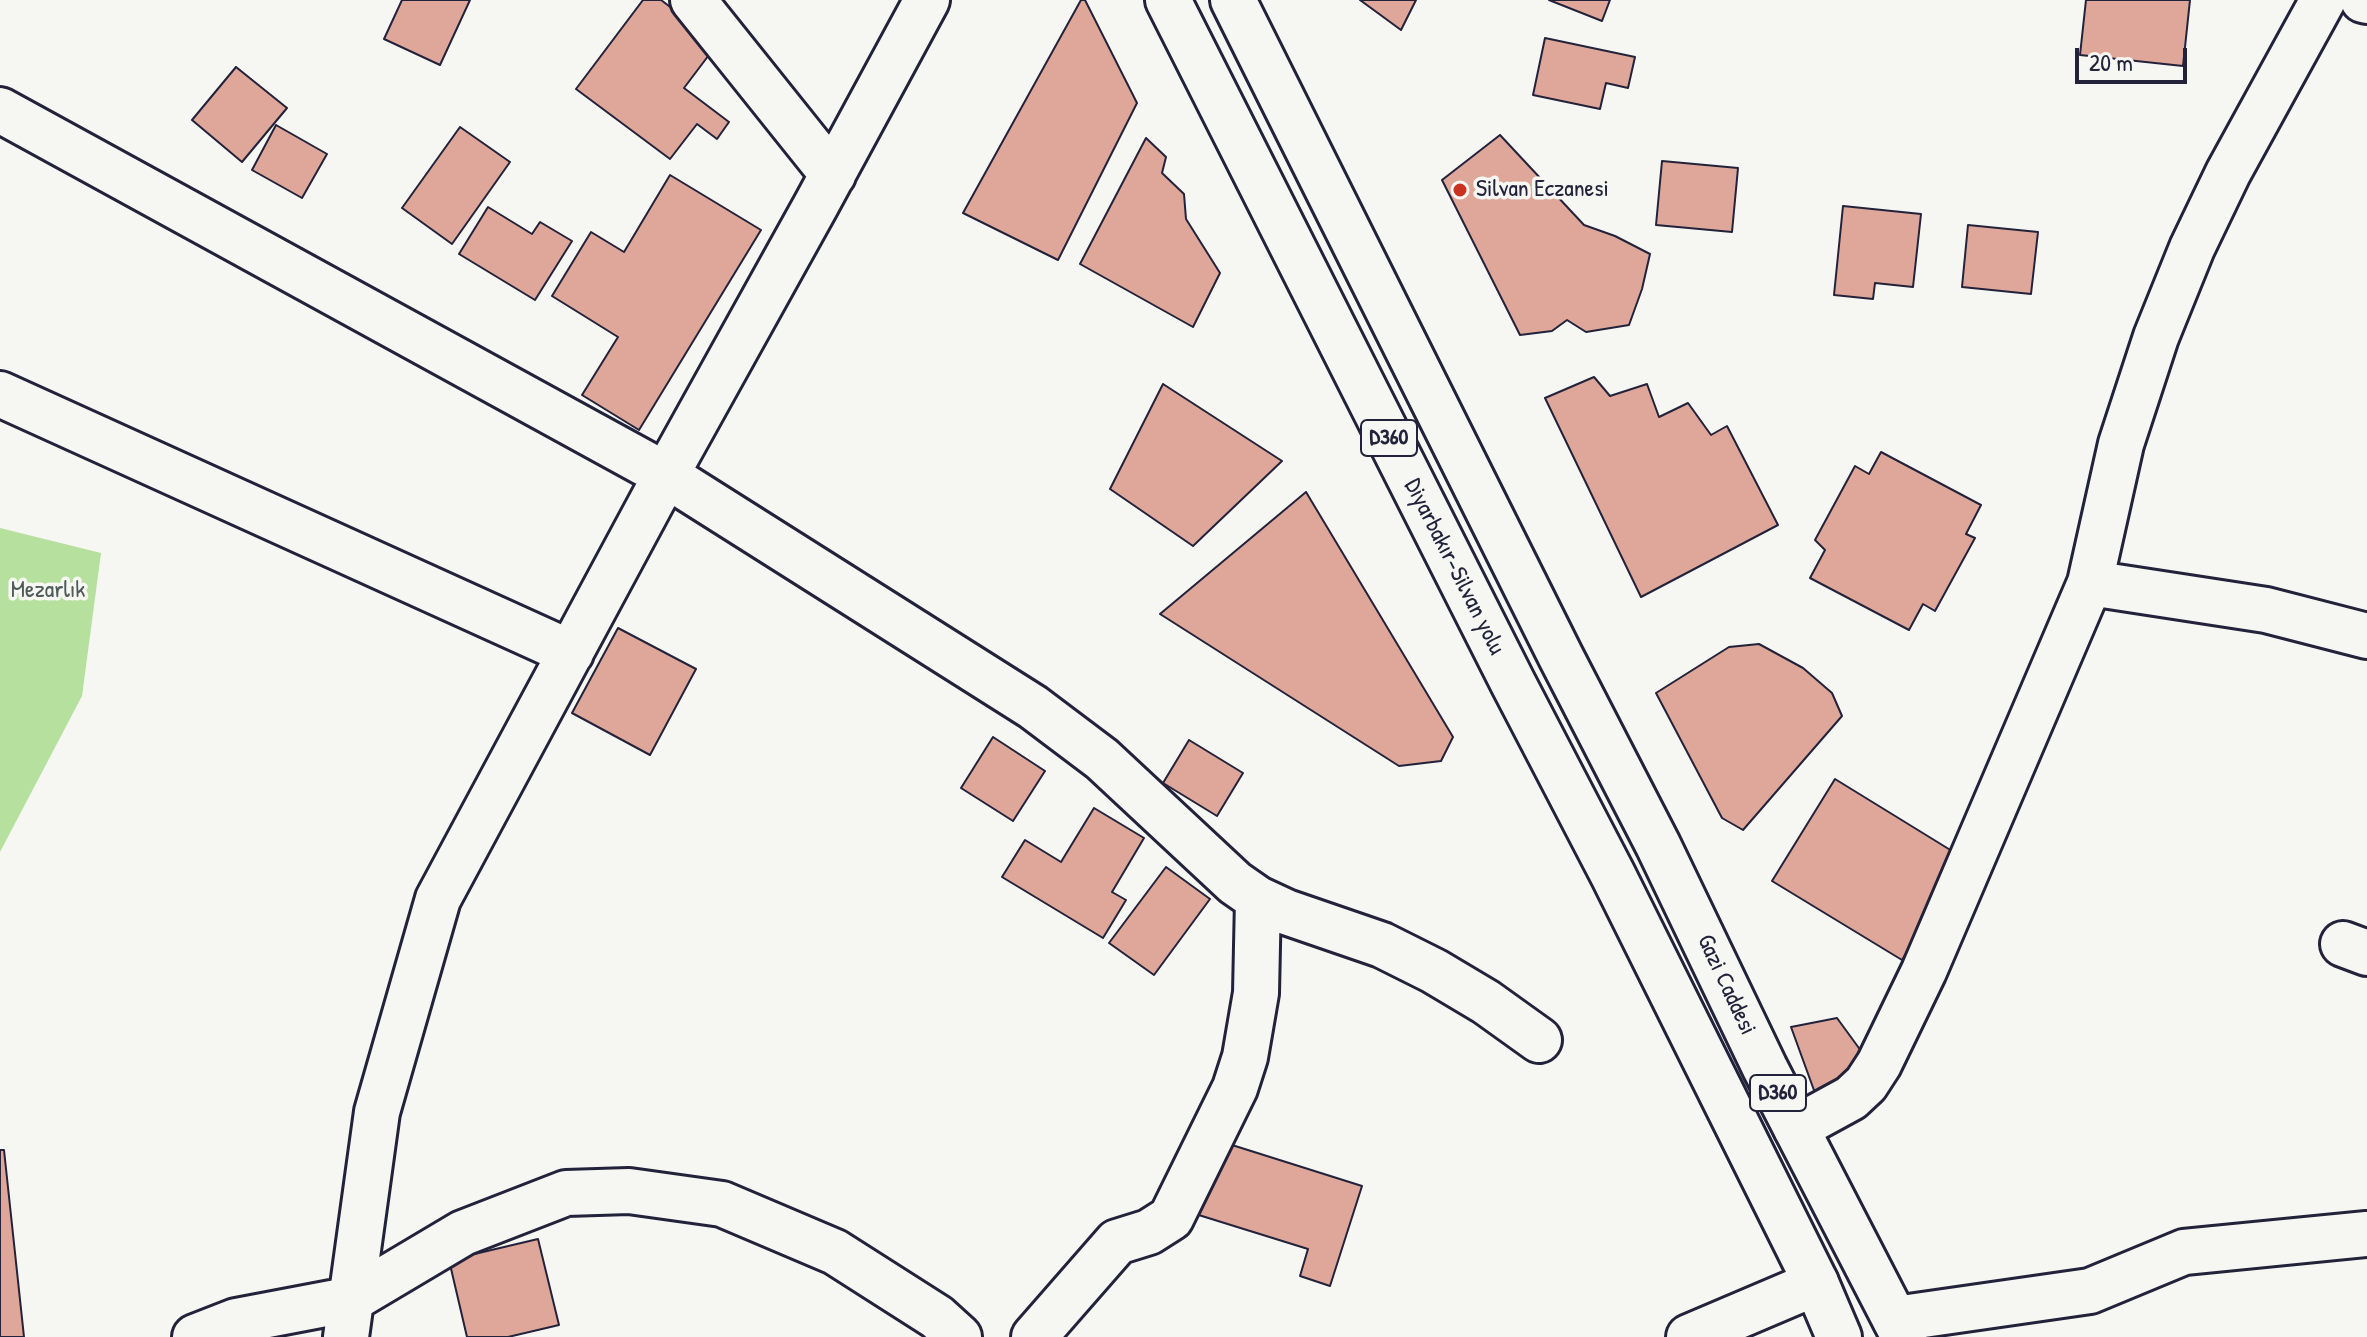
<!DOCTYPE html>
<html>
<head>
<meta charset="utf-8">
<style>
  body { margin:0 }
  #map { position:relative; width:2367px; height:1337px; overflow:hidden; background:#f6f6f2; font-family:"Patrick Hand",sans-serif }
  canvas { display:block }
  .scale { position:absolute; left:2075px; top:48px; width:112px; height:36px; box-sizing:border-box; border:4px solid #22223b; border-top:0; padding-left:10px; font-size:24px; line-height:28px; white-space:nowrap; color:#22223b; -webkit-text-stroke:6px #f6f6f2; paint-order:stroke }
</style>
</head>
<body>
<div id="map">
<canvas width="2367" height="1337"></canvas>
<div class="scale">20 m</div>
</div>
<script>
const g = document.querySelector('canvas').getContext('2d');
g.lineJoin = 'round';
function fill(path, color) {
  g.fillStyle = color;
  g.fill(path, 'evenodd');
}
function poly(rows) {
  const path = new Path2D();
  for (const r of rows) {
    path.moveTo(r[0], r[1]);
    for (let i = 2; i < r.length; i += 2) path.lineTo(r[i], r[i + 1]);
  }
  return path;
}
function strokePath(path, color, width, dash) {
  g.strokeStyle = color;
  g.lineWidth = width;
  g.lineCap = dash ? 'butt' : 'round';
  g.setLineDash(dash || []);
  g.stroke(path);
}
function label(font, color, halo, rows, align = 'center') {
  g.font = font + ' "Patrick Hand",sans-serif';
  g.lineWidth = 7;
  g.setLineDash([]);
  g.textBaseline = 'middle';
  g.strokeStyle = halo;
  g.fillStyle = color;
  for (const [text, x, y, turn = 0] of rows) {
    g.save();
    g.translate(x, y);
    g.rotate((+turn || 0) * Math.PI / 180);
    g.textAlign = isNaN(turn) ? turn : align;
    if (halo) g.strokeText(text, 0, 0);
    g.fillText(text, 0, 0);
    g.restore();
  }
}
fill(poly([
  [0,528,101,553,82,696,0,852]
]), '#b5e09d');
const building = poly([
  [402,0,470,0,440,65,384,39,402,0],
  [643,0,661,0,718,43,684,88,729,122,717,139,697,124,670,159,576,89,643,0],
  [1081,0,1085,0,1137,103,1058,260,963,213,1081,0],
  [1360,0,1416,0,1401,30,1360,0],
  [1549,0,1610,0,1602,21,1549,0],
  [2086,0,2190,0,2183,66,2080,55,2086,0],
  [1545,38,1635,57,1628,88,1606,83,1600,109,1533,95,1545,38],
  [236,67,287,108,242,162,192,120,236,67],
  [276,125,327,154,302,198,252,170,276,125],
  [460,127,510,162,452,244,402,208,460,127],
  [1500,135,1584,225,1615,236,1650,254,1642,289,1629,325,1586,332,1567,320,1552,331,1520,335,1442,180,1500,135],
  [1146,138,1166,157,1162,173,1184,194,1186,219,1220,273,1193,327,1080,264,1146,138],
  [1662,161,1738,168,1732,232,1656,225,1662,161],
  [670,175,761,230,639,430,582,395,618,337,552,296,591,232,624,252,670,175],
  [1843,206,1921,214,1913,287,1875,283,1873,299,1834,295,1843,206],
  [488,207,532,234,540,222,572,241,535,300,459,254,488,207],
  [1968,225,2038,232,2031,294,1962,287,1968,225],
  [1594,377,1610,396,1647,384,1659,417,1688,403,1711,435,1727,426,1778,525,1641,597,1545,398,1594,377],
  [1163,384,1282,461,1193,546,1110,489,1163,384],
  [1881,452,1981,505,1966,534,1975,538,1935,611,1923,604,1909,630,1810,578,1825,550,1815,540,1855,466,1869,474,1881,452],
  [1306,492,1453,737,1441,761,1399,766,1160,614,1306,492],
  [618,628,696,669,650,755,572,713,618,628],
  [1759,644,1803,668,1832,693,1842,716,1743,830,1722,818,1656,693,1729,647,1759,644],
  [993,737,1045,771,1013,821,961,788,993,737],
  [1189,740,1243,773,1217,816,1163,783,1189,740],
  [1835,779,1965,859,1902,960,1772,881,1835,779],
  [1094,808,1144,838,1112,892,1126,900,1103,938,1002,877,1025,840,1061,862,1094,808],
  [1166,867,1210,899,1154,975,1109,943,1166,867],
  [1837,1018,1864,1055,1819,1104,1791,1027,1837,1018],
  [1213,1139,1362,1186,1330,1286,1300,1276,1308,1249,1189,1212,1213,1139],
  [0,1150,4,1150,24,1337,0,1337,0,1150],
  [538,1239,559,1325,508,1337,467,1337,449,1260,538,1239]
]);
fill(building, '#dfa799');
strokePath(building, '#22223b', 2);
const minor = poly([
  [693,0,833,175],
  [2363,0,2367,1],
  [0,110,666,475,1033,707,1102,759,1235,883,1258,899,1286,912,1382,945,1434,971,1486,1002,1539,1040],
  [0,394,571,653],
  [2090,583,2266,610,2367,636],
  [2343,944,2367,953],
  [1796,1128,1851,1098,1866,1084,1879,1064,1924,971,2090,583,2121,444,2156,337,2192,248,2228,173,2323,0],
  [1895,1319,2090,1291,2184,1252,2367,1234],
  [195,1337,236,1321,352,1299,463,1233,566,1193,629,1191,722,1204,835,1252,937,1317,959,1337],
  [346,1337,377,1112,438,899,666,475,816,205,927,0],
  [1034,1337,1117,1242,1149,1232,1171,1218,1235,1088,1245,1057,1256,993,1258,899],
  [1689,1337,1816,1283]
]);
const highway = poly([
  [1168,0,1513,683,1613,875,1816,1283,1839,1337],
  [1233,0,1561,657,1658,845,1765,1068,1904,1337]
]);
strokePath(minor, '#22223b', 50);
strokePath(highway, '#22223b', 50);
strokePath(minor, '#f6f6f2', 44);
strokePath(highway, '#f6f6f2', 44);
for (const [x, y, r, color] of [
  [1460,190,8,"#c8321e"]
]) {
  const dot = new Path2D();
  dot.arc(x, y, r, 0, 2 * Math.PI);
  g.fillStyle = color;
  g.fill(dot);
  strokePath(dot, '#f6f6f2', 3);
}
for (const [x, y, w] of [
  [1389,438,56],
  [1778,1093,56]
]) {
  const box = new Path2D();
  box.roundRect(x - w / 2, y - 18, w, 36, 6);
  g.fillStyle = '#f6f6f2';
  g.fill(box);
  strokePath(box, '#22223b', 2);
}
label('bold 22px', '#22223b', null, [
  ["D360",1389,438],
  ["D360",1778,1093]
]);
label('24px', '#22223b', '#f6f6f2', [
  ["Silvan Eczanesi",1476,190]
], 'left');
label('24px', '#22223b', '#f6f6f2', [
  ["Diyarbakır-Silvan yolu",1454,567,63],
  ["Gazi Caddesi",1726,985,65]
]);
label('24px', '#4e5b58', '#f6f6f2', [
  ["Mezarlık",48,591]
]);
</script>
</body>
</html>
